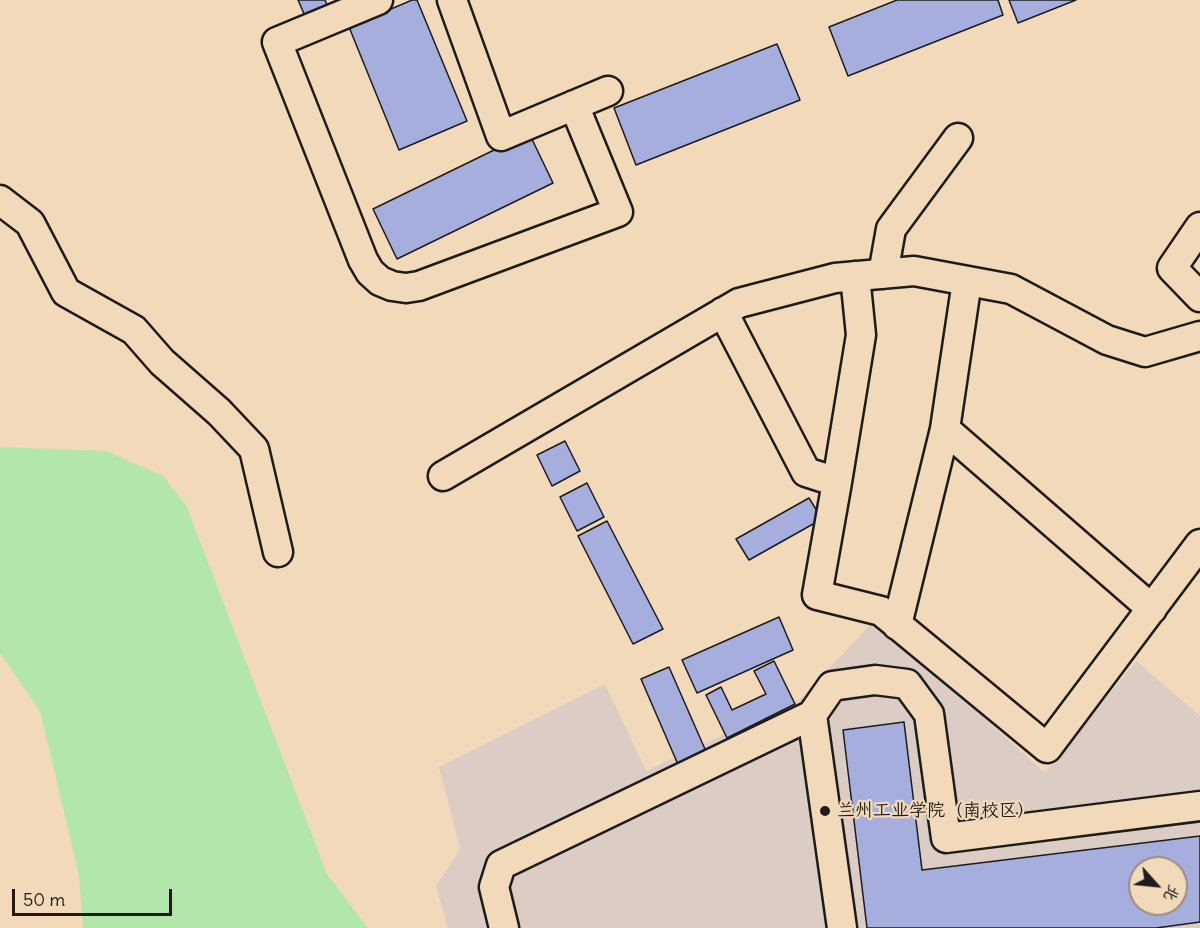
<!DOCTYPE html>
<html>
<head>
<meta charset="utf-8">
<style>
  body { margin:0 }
  #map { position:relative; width:1200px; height:928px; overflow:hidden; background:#f2d9b9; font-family:Delius,"LXGW WenKai TC",sans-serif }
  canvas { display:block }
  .north { position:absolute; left:1128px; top:856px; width:60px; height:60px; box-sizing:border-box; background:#f2d9b9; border:2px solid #9c8d7a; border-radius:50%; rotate:117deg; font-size:16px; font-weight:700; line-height:24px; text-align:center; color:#1c1c1c }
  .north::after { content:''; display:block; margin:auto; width:21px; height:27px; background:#1c1c1c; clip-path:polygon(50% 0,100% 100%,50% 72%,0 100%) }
  .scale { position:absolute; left:12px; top:889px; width:160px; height:27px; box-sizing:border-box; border:3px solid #1c1c1c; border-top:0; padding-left:8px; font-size:18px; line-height:21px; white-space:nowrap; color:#1c1c1c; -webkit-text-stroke:4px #f2d9b9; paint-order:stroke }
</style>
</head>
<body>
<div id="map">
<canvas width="1200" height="928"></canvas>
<div class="north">北</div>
<div class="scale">50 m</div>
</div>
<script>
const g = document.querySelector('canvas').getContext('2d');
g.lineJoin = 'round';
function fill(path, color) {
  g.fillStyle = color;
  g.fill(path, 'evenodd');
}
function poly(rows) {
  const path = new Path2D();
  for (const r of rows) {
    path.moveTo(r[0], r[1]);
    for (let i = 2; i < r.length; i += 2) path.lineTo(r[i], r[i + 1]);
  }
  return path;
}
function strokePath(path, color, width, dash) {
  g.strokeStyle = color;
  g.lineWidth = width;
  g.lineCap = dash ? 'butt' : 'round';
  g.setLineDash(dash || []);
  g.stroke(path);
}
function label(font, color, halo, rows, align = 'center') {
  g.font = font + ' Delius,"LXGW WenKai TC",sans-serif';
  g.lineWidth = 4.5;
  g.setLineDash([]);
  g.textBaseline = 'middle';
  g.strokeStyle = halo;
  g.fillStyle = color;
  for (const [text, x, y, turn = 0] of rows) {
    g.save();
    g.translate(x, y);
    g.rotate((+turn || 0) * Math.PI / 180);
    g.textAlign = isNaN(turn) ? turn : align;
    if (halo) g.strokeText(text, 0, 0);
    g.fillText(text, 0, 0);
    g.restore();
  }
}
fill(poly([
  [875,620,1045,773,1136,661,1200,716,1200,928,448,928,436,886,460,849,439,767,605,684,646,771,800,699],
  [1140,868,1176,868,1176,904,1140,904]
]), '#dbccc4');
fill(poly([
  [0,447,106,451,163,476,186,505,327,874,368,928,83,928,79,875,40,711,0,653]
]), '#b2e7a9');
const building = poly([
  [298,0,325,0,328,7,305,16,298,0],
  [412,0,417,0,467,121,399,150,349,27,412,0],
  [897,0,998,0,1003,15,848,76,829,27,897,0],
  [1009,0,1076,0,1018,23,1009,0],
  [777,44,800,100,636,165,614,108,777,44],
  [529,133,553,183,397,259,373,209,529,133],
  [565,441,580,471,552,486,537,455,565,441],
  [587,483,604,517,577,531,560,497,587,483],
  [809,498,822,519,749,560,736,539,809,498],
  [607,521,663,629,633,644,578,536,607,521],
  [779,617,793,650,697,693,682,660,779,617],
  [774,661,795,704,727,738,706,695,721,687,732,710,766,694,754,671,774,661],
  [669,667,708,756,680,769,641,679,669,667],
  [904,722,922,870,1200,836,1200,922,1156,928,867,928,843,730,904,722],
  [1140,868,1176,868,1176,904,1140,904,1140,868]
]);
fill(building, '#a6aede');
strokePath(building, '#1c1c1c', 1.5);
const minor = poly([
  [378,0,277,42,363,260,370,272,380,281,392,286,406,288,419,286,618,212,574,105],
  [452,0,501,136,608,91],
  [0,200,30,223,66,292,134,330,162,362,219,412,254,449,278,552],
  [1200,227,1172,268,1200,297],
  [883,274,891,229,958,138],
  [723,312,806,472,837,482,861,335,855,276],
  [945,429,1152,609],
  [443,476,739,303,835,278,914,271,1011,289,1107,340,1145,352,1200,336],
  [837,482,817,595,881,611,1047,748,1200,544],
  [897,625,945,429,967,281],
  [504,928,494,887,501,865,812,715],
  [842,928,812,715,832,686,875,680,907,684,929,714,946,838,1200,806]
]);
strokePath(minor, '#1c1c1c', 33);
strokePath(minor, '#f2d9b9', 28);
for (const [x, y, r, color] of [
  [825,811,6,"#1c1c1c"]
]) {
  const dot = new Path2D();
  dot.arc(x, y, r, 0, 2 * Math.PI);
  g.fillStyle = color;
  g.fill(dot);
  strokePath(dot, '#f2d9b9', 2);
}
label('18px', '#1c1c1c', '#f2d9b9', [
  ["兰州工业学院（南校区）",837,811]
], 'left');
</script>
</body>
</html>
